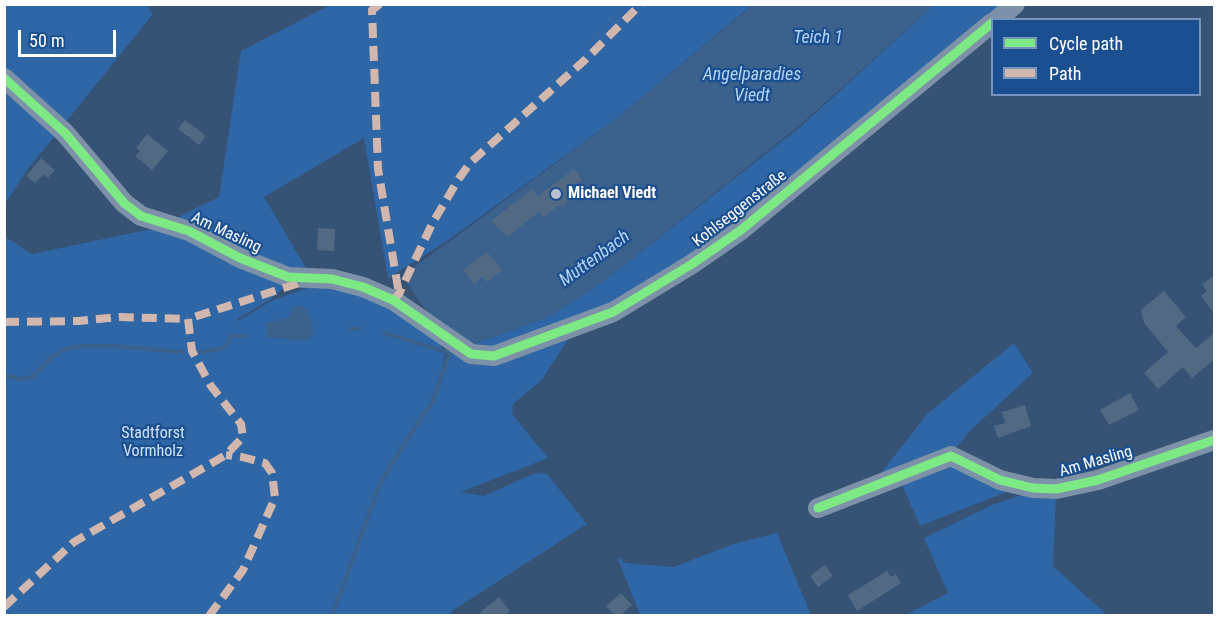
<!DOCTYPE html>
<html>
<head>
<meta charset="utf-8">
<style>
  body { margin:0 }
  #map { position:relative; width:1219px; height:620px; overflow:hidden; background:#365274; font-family:"Roboto Condensed",sans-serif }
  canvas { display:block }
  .frame { position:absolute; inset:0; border:6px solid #fff; pointer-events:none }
  .legend { position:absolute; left:991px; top:18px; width:210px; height:78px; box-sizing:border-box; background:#1b4f8f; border:2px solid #7695bc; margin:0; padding:8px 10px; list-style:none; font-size:18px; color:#fff }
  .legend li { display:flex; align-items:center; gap:12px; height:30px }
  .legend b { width:30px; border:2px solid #7695bc }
  .scale { position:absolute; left:18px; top:30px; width:98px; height:27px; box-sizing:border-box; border:3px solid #fff; border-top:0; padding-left:8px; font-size:18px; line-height:21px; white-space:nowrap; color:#fff; -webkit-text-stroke:4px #1b4f8f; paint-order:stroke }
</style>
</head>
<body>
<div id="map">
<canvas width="1219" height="620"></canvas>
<div class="frame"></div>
<ul class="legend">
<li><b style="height:8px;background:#7ce984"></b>Cycle path</li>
<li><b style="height:8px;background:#d1b7ad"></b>Path</li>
</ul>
<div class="scale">50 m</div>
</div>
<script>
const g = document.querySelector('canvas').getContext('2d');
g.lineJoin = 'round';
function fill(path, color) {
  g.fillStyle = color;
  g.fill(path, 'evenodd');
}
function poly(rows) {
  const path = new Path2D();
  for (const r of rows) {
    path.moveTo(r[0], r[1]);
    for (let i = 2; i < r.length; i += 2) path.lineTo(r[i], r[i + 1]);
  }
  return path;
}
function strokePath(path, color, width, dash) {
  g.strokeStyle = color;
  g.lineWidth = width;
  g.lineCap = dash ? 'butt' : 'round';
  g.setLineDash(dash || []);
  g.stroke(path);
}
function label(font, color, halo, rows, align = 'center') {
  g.font = font + ' "Roboto Condensed",sans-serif';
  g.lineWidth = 4.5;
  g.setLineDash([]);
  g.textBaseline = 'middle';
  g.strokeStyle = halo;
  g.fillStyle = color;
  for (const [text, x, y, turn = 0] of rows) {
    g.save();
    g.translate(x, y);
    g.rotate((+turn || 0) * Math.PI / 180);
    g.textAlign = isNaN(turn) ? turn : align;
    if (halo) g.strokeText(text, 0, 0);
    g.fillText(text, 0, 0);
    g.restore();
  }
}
fill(poly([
  [5,5,146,5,153,14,27,170,5,204],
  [330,5,752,5,616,119,444,243,388,278,364,138,264,197,306,268,271,299,236,320,238,321,273,300,313,286,371,297,436,335,445,355,442,369,455,351,550,316,606,279,799,128,934,5,1006,5,770,200,666,272,574,330,542,380,513,404,512,414,548,458,461,492,484,496,535,473,547,474,587,524,452,611,450,615,5,615,4,236,32,254,156,228,219,197,241,51],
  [1014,343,1033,373,972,429,948,457,1014,489,920,526,895,469,881,473,927,414],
  [1056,493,1053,566,1107,615,904,616,948,593,924,538,992,505,1024,494],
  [777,533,811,615,640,615,617,557,626,563,674,567,733,544]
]), '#2f66a5');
fill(poly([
  [753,5,934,5,798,127,606,279,550,316,455,351,402,276,616,119],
  [303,305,312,321,313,334,309,340,293,340,267,337,266,323,288,318,292,308]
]), '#3b618d');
strokePath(poly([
  [350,329,359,329],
  [200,352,224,348,231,336,245,336],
  [4,375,20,379,32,377,52,357,65,349,82,346,113,346,183,352],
  [332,616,380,483,420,419,431,405,450,353,384,333]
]), '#3b618d', 4);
fill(poly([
  [185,120,206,136,199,145,178,129],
  [147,134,168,151,152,170,135,156,140,151,136,148],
  [41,158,55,170,48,178,44,174,35,183,26,176],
  [574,169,582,180,567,191,573,198,562,207,560,205,543,217,539,212,507,237,491,221,532,189,538,196],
  [318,228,335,229,334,251,317,250],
  [487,252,502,270,487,282,483,277,474,284,463,270],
  [1215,275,1215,315,1201,296,1207,291,1202,284],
  [1164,291,1186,317,1176,326,1196,348,1215,332,1215,359,1192,378,1183,367,1158,389,1144,373,1168,352,1144,323,1141,310],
  [1130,393,1139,410,1109,425,1100,410],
  [1025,405,1031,426,998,438,994,426,1005,423,1002,412],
  [825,565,833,576,818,587,810,576],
  [887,571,891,577,896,574,901,583,857,611,848,595],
  [621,593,632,605,621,615,615,615,606,606],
  [499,597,510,611,505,615,477,615]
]), '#526984');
strokePath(poly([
  [997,20,1015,4],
  [4,78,65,133,124,203,141,216,189,231,240,258,288,277,332,279,363,287,393,300,471,354,494,356,613,312,692,264,741,230,992,23],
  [818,508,951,456,1000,480,1033,488,1056,489,1098,480,1214,440]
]), '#7d92a8', 20);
strokePath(poly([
  [380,4,372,10,378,169,399,294],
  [393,300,399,294,432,224,458,180,470,163,586,59,641,4],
  [4,322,79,321,119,317,188,319],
  [4,607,74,542,226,455,243,437,241,424,211,386,192,351,188,319,296,284,303,280],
  [209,616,243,570,275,498,272,473,265,463,242,457,226,455]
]), '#d1b7ad', 8, [15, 8]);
strokePath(poly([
  [4,78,65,133,124,203,141,216,189,231,240,258,288,277,332,279,363,287,393,300,471,354,494,356,613,312,692,264,741,230,992,23],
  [818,508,951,456,1000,480,1033,488,1056,489,1098,480,1214,440]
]), '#7ce984', 9);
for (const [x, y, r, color] of [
  [556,194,6,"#b9c2ce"]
]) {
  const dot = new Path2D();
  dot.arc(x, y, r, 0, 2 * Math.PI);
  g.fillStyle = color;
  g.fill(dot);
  strokePath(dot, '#1b4f8f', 2);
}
label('bold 16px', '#fff', '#1b4f8f', [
  ["Michael Viedt",568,194]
], 'left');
label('16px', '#fff', '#1b4f8f', [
  ["Kohlseggenstraße",740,209,-38],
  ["Am Masling",226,233,25],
  ["Am Masling",1096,462,-16]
]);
label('16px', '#cfe3fa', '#1b4f8f', [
  ["Stadtforst",153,434],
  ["Vormholz",153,452]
]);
label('italic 18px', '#b5d3f5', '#1b4f8f', [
  ["Teich 1",818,38],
  ["Angelparadies",752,75],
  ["Viedt",752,96],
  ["Muttenbach",595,259,-36]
]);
</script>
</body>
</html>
